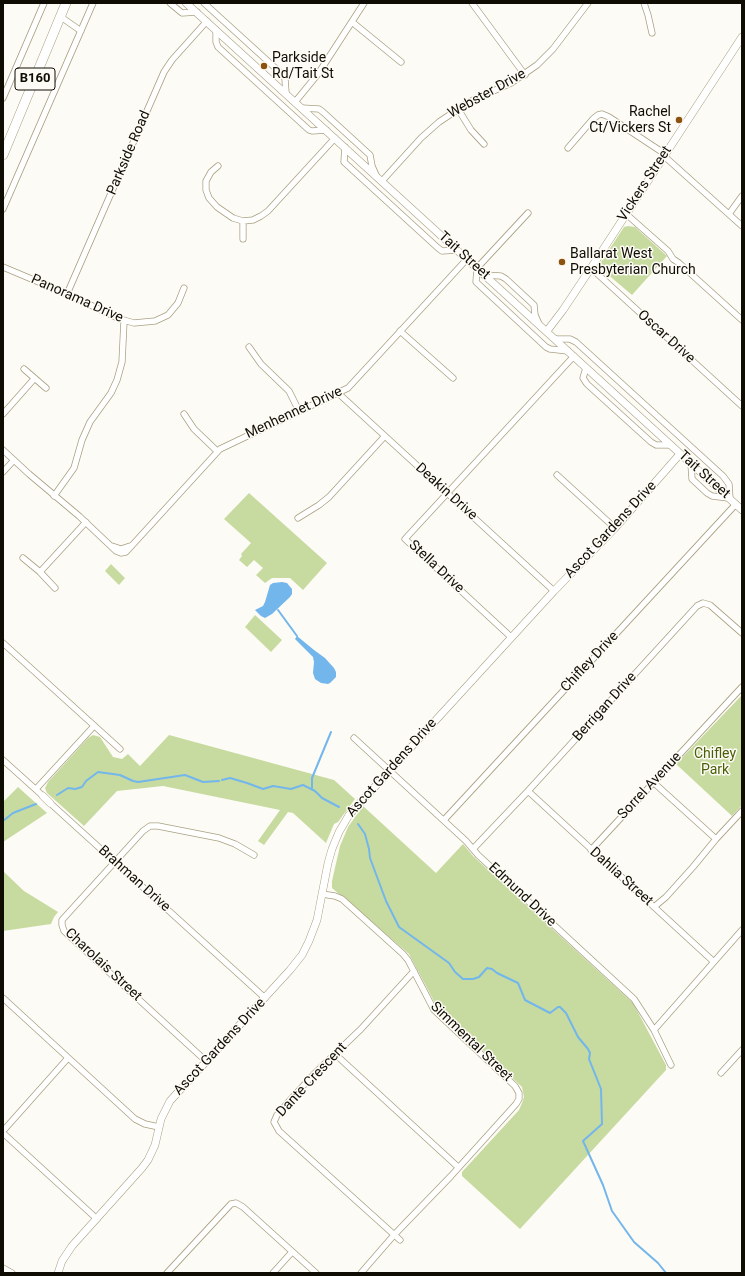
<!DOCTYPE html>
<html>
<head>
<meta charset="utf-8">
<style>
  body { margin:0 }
  #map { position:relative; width:745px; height:1276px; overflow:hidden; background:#fdfbf5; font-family:Roboto,sans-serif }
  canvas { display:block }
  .frame { position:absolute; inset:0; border:4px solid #0f0c03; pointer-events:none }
</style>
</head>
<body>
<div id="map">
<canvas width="745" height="1276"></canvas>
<div class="frame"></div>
</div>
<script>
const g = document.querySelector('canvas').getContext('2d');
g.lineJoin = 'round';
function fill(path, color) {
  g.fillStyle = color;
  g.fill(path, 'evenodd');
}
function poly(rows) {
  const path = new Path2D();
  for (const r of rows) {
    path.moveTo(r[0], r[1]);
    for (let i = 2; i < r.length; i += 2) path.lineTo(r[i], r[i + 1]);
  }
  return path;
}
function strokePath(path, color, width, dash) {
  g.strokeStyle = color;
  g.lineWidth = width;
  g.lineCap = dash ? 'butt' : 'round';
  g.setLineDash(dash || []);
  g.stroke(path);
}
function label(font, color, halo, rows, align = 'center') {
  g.font = font + ' Roboto,sans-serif';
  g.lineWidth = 3;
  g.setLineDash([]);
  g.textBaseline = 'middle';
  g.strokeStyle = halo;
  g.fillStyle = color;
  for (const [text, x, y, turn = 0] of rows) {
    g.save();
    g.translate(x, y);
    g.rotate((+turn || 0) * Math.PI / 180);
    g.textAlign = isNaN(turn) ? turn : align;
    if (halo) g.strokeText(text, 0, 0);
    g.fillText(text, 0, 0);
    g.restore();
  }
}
fill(poly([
  [628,226,635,227,667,256,632,295,599,267,601,262,624,227],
  [249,493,327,563,303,590,290,578,272,578,265,583,256,575,263,568,254,560,247,567,239,560,242,556,241,554,251,543,224,519],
  [111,564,125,578,119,585,105,571],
  [255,615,282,640,271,652,245,627],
  [742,695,742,805,732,816,676,764],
  [93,735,100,737,113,757,122,759,128,754,140,766,169,735,334,780,355,799,338,822,334,824,326,843,293,813,288,812,264,845,258,841,280,810,163,786,117,791,84,826,47,793,45,788,48,782,88,738],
  [18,787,47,813,3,842,3,802],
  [363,806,436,873,463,844,473,856,633,1003,666,1065,666,1070,520,1229,462,1176,462,1172,519,1110,522,1103,524,1097,522,1087,437,1007,409,954,332,888,332,881,340,846,348,827],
  [3,871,24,891,58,912,54,917,51,924,3,931]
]), '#c7dba0');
fill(poly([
  [282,582,287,583,292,589,292,594,290,597,272,614,265,618,261,616,255,610,263,606,265,602,270,585,273,583],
  [297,636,314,650,325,658,334,668,336,672,336,677,330,683,328,684,321,683,315,679,313,673,314,662,313,657,295,639]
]), '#73b6ec');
strokePath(poly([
  [278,610,297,636],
  [222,780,230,778,247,783,263,789,273,786,291,789,303,785,315,791,322,798,339,807],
  [312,788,312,778,331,732],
  [57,795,68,788,75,789,82,787,86,781,98,772,120,775,133,781,138,782,185,775,203,782,219,781],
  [3,821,13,813,36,804],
  [358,824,365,834,369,849,370,858,386,901,399,927,449,963,455,972,463,979,473,979,479,977,487,968,492,969,497,973,518,983,525,1000,550,1013,558,1007,560,1007,566,1013,578,1037,588,1049,590,1053,589,1059,601,1089,602,1124,583,1141,603,1185,612,1211,634,1242,658,1263,666,1273]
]), '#73b6ec', 2);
const minor = poly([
  [170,3,182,13,197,12],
  [204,3,283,75,285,79,286,93],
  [472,3,525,75],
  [644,3,648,15,652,33],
  [61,17,81,31],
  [352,22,401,62],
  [216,30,216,42,218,47,309,130,312,131,326,130],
  [3,98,44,3],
  [295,102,318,74,364,3],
  [302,108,319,109,323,112,370,155,372,166,376,175],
  [458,109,471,130,484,144],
  [345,147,344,162,438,248,442,251,457,250],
  [568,148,593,119,598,115,602,114,609,117,665,154],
  [664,156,742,226],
  [218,166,211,172,206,181,206,190,209,198,217,207,233,218,243,221,253,220,261,216,268,211,335,138],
  [382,181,421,138,439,122,469,102,511,83,537,65,553,49,588,3],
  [3,209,93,3],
  [528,213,477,268,476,282,546,347,550,349,568,351],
  [625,213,668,251,673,259,679,263,742,320],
  [729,214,742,196],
  [243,239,243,221],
  [3,267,67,294,120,319,134,323,155,321,168,315,178,303,184,288],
  [591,268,742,406],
  [485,275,501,276,506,279,534,305,535,315,539,324],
  [67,294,164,72,172,60,207,21],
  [400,331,453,378],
  [555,339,570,339,576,342,723,476,729,484,730,499],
  [249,347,261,364,289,391,299,411],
  [586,368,583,378,587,384,651,442,656,445,670,445],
  [24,369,46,388],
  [338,393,554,591],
  [3,414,34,379],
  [184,414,194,429,217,451],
  [3,450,29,474,79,516,116,551,121,553,126,552,220,449,348,388,467,259],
  [691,464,692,479,707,493,712,496,728,498],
  [3,472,14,460],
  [557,475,615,528],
  [54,496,74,468,82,440,90,422,111,393,117,380,122,362,124,321],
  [298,518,319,505,329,497,384,437],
  [112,546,121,549,130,546],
  [23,558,40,572,55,588],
  [40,572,86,522],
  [511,637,405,539,574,356],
  [3,643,120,749],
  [354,738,466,841,478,855,634,999,654,1030,671,1065],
  [3,760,43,796],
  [653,782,716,839],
  [36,789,94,726],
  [528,791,714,962],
  [50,803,265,998],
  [444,820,736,504],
  [473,849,528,791,697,606,703,603,710,605,742,633],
  [591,850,742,687],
  [322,894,335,896,342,899,403,954,408,960,434,1010,515,1086,519,1093,519,1099,516,1104,451,1176,394,1235,361,1273],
  [654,907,666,897,693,867,716,839,742,811],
  [3,998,135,1119,145,1124,159,1127],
  [654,1030,742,930],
  [335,1054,458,1167],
  [206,1061,64,931,62,925,62,920,143,831,150,826,158,826,219,838,235,844,254,855],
  [721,1073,742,1050],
  [3,1131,68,1058],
  [3,1133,97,1219],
  [400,1240,279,1131,274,1122,277,1115,291,1099,314,1074,361,1029,414,971],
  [3,1268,12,1273],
  [167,1273,231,1204,236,1203,243,1207,316,1273],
  [273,1273,292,1252]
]);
const tertiary = poly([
  [186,3,742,510],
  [547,331,563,310,591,268,742,37],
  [43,796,50,803],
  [58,1273,62,1261,72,1246,142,1168,148,1160,155,1145,161,1119,170,1101,290,970,302,955,309,941,317,920,328,863,332,849,339,832,349,815,554,591,615,528,680,454]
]);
const primary = poly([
  [3,155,66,3]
]);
strokePath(minor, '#a9a082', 7);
strokePath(tertiary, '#a9a082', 8);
strokePath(primary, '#a9a082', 10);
strokePath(minor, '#fff', 5.5);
strokePath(tertiary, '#fff', 7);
strokePath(primary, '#fff', 9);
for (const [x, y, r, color] of [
  [264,66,4,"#8d530e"],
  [679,120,4,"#8d530e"],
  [562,262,4,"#8d530e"]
]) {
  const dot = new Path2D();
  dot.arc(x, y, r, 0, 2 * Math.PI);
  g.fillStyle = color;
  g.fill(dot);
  strokePath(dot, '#fdfbf5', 1.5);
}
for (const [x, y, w] of [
  [35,79,40]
]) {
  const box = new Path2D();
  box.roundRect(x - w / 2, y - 11, w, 22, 3);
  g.fillStyle = '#fdfbf5';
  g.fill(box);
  strokePath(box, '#0f0c03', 1);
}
label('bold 13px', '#0f0c03', null, [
  ["B160",35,79]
]);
label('14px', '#0f0c03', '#fdfbf5', [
  ["Parkside",272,58],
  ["Rd/Tait St",272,74],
  ["Rachel",671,112,"right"],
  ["Ct/Vickers St",671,128,"right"],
  ["Ballarat West",570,254],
  ["Presbyterian Church",570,270]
], 'left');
label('14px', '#0f0c03', '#fdfbf5', [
  ["Webster Drive",487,94,-29],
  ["Parkside Road",129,153,-67],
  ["Vickers Street",645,184,-57],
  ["Tait Street",464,256,42],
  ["Panorama Drive",77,299,24],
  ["Oscar Drive",666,337,42],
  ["Menhennet Drive",294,413,-25],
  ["Tait Street",704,475,42],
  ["Deakin Drive",446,492,42],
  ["Ascot Gardens Drive",611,530,-47],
  ["Stella Drive",436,567,43],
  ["Chifley Drive",590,662,-47],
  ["Berrigan Drive",605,707,-48],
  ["Ascot Gardens Drive",392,768,-48],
  ["Sorrel Avenue",650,786,-47],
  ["Dahlia Street",621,877,42],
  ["Brahman Drive",134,879,42],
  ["Edmund Drive",522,895,43],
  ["Charolais Street",103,965,43],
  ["Simmental Street",471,1042,44],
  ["Ascot Gardens Drive",220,1047,-47],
  ["Dante Crescent",312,1080,-47]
]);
label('14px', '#4a5e07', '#fdfbf5', [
  ["Chifley",715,754],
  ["Park",715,770]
]);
</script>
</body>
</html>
